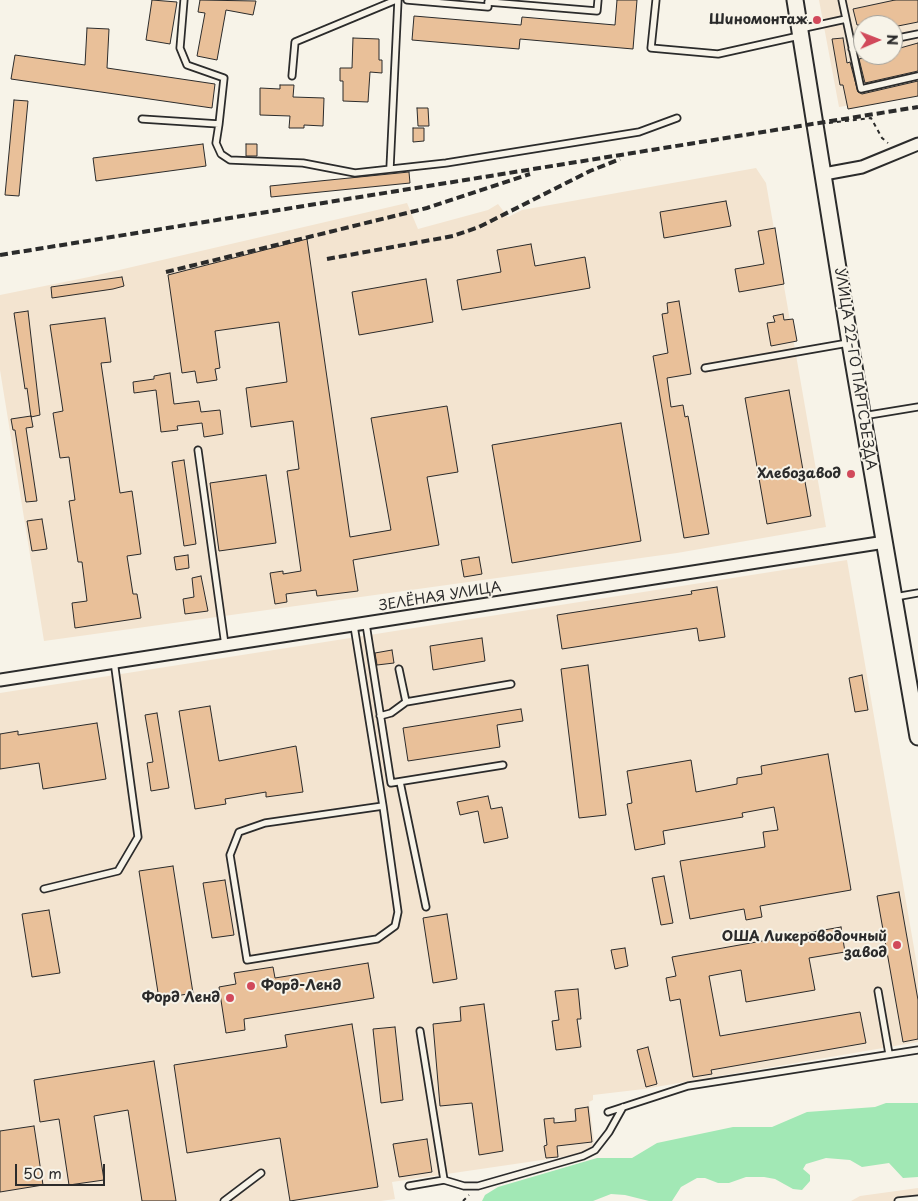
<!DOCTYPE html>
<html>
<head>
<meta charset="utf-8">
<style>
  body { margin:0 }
  #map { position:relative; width:918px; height:1201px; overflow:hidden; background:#f7f3e8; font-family:"Playpen Sans",sans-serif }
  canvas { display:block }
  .north { position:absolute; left:853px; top:15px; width:50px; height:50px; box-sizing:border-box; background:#f7f3e8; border:1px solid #a5a39c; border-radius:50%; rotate:89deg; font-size:14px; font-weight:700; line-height:20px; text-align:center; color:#2b2b2b }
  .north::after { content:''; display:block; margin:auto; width:18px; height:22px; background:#d1495b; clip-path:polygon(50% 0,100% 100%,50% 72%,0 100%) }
  .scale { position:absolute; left:15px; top:1164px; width:90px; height:22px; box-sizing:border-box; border:2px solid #2b2b2b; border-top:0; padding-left:6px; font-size:15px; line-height:18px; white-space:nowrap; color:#2b2b2b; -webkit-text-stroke:4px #f7f3e8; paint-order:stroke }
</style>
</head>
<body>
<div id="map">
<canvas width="918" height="1201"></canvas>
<div class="north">N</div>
<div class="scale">50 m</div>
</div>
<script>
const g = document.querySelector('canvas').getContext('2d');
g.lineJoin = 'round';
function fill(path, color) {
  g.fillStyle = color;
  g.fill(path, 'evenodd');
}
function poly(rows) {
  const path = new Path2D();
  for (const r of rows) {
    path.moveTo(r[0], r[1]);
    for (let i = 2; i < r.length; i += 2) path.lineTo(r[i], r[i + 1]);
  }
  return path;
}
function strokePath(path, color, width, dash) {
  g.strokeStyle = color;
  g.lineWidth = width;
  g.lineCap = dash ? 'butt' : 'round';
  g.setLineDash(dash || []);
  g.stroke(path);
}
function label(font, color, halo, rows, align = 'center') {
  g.font = font + ' "Playpen Sans",sans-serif';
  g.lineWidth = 4;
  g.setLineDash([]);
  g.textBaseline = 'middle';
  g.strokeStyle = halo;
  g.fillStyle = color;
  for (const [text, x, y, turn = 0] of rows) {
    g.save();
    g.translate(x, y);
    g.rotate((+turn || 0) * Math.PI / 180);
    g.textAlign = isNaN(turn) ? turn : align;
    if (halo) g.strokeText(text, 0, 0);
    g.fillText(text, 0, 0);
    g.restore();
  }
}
fill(poly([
  [819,0,918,0,918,94,839,107],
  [863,25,893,25,893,55,863,55],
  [756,168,766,183,826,527,677,553,44,641,0,370,0,295,89,277,407,203,418,229,488,210,498,204,508,217,522,210],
  [847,560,918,971,918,1042,644,1089,593,1095,593,1100,589,1102,594,1141,592,1146,583,1154,392,1182,395,1199,381,1201,0,1201,0,693],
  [918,1188,918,1201,851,1201,860,1196]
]), '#f3e4d0');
fill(poly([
  [886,1103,918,1103,918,1177,903,1178,889,1163,862,1167,850,1160,826,1158,806,1164,803,1169,810,1175,810,1181,802,1190,793,1189,775,1179,764,1177,746,1177,729,1183,718,1183,705,1178,697,1178,681,1187,672,1201,649,1201,625,1195,611,1194,593,1201,482,1201,485,1195,498,1187,597,1158,632,1158,657,1143,733,1127,772,1127,807,1112,875,1107]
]), '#a2e8b5');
const building = poly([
  [152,0,177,2,170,44,146,40,152,0],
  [200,0,256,1,253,15,226,10,217,60,197,56,205,13,198,12,200,0],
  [617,0,637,0,633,49,520,39,519,49,412,40,414,16,521,25,522,17,615,25,617,0],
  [895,0,918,0,918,22,893,27,893,25,857,25,853,9,895,0],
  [87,28,109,29,107,68,215,84,212,108,11,79,15,55,85,65,87,28],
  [353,38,379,39,379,60,382,60,382,73,370,72,368,102,343,101,343,81,340,81,340,68,352,68,353,38],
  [843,38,847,63,850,62,858,92,862,94,918,81,918,96,848,109,843,85,840,85,832,39,843,38],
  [918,43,918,71,865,83,859,59,875,55,893,55,893,50,918,43],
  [280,85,294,85,293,97,324,98,323,126,304,125,304,128,289,128,290,116,260,115,260,88,280,89,280,85],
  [14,100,28,101,19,196,5,195,14,100],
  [417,108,428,108,429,126,418,126,417,108],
  [413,128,424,128,424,141,413,142,413,128],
  [203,144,206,166,96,181,93,158,203,144],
  [246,144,257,144,257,156,246,156,246,144],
  [409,172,410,183,271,197,270,186,409,172],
  [726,201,731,226,664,238,660,212,726,201],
  [775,228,784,284,739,292,735,269,764,264,758,231,775,228],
  [307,239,350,537,391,530,371,418,447,406,458,472,427,477,439,545,353,560,358,591,317,596,316,590,286,594,287,602,275,604,270,573,283,571,283,574,301,571,287,471,299,469,293,421,251,427,246,388,287,382,279,322,215,331,220,368,215,369,217,380,197,383,195,371,182,373,168,275,307,239],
  [531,244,535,266,585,257,590,288,462,310,457,280,501,272,497,250,531,244],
  [122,277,124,286,113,289,52,298,51,287,122,277],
  [426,279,433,322,359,335,352,292,426,279],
  [679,301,691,374,667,378,671,407,683,405,685,417,688,416,709,534,684,538,653,356,668,353,662,314,668,313,667,303,679,301],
  [28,311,40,415,31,417,27,388,25,389,14,313,28,311],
  [783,314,784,320,793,319,797,341,771,346,767,323,775,322,773,316,783,314],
  [105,318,111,362,101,363,120,493,132,491,141,554,127,556,133,594,137,594,141,618,75,628,72,603,87,601,82,562,78,562,69,501,75,500,69,457,60,458,53,413,63,411,50,325,105,318],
  [170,373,174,404,199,401,201,412,220,410,223,434,204,437,202,423,177,426,178,430,161,432,156,390,134,393,133,382,154,379,154,376,170,373],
  [789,390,811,516,767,524,745,398,789,390],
  [31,416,33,427,26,428,37,501,26,502,15,430,13,430,11,419,31,416],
  [621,423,641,541,512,563,492,445,621,423],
  [184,460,196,544,184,546,172,462,184,460],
  [266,475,276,543,219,551,210,483,266,475],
  [42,519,47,549,32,551,27,521,42,519],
  [188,555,189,568,176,570,174,557,188,555],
  [479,557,482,574,464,577,461,560,479,557],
  [201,576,208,611,185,614,183,599,194,597,192,578,201,576],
  [717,587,725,637,699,641,697,628,562,649,557,615,692,594,691,591,717,587],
  [482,638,485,661,433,670,430,646,482,638],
  [392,650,394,663,377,665,375,653,392,650],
  [588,665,606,815,579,818,561,669,588,665],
  [862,675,868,710,855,712,849,678,862,675],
  [210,706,219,761,296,746,303,792,266,797,266,792,225,799,226,804,195,809,179,711,210,706],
  [521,709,523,721,497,725,500,747,408,761,403,728,521,709],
  [157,713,169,788,151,791,147,763,153,762,145,715,157,713],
  [97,723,106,779,43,789,39,763,0,769,0,734,18,731,18,735,97,723],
  [828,754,851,890,760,906,762,917,746,920,744,909,690,919,680,861,765,847,763,832,778,830,774,807,742,813,743,817,663,831,665,844,635,850,627,804,632,803,627,771,691,760,696,792,737,784,737,778,762,774,761,766,828,754],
  [488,796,491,809,502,807,508,838,484,843,478,811,460,815,457,802,488,796],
  [173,866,193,993,159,999,139,871,173,866],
  [664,876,673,923,661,925,652,878,664,876],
  [225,880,234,935,212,938,203,883,225,880],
  [899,892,918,1000,918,1039,903,1042,877,896,899,892],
  [49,910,60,973,32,977,22,914,49,910],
  [447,914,457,979,433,983,423,918,447,914],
  [841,927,845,952,809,958,815,990,746,1002,741,970,709,976,720,1036,860,1012,866,1043,711,1070,712,1074,693,1077,680,999,670,1001,666,978,676,976,672,957,841,927],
  [625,948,628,966,615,969,611,950,625,948],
  [368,963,374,998,244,1019,245,1030,226,1033,219,987,236,984,234,973,273,967,275,978,368,963],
  [578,989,581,1019,577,1019,581,1047,556,1050,552,1021,559,1020,555,991,578,989],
  [484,1004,503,1151,479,1155,472,1103,440,1106,433,1024,461,1021,460,1007,484,1004],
  [352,1024,378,1187,290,1201,280,1138,187,1153,174,1065,287,1047,285,1035,352,1024],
  [395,1027,403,1100,381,1103,373,1029,395,1027],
  [648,1047,657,1084,646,1087,637,1050,648,1047],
  [154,1061,176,1201,142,1201,128,1110,94,1116,104,1180,69,1185,59,1119,40,1122,34,1080,154,1061],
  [588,1107,592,1142,557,1146,558,1157,546,1158,544,1146,547,1145,544,1119,554,1118,554,1123,576,1121,575,1109,588,1107],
  [34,1126,43,1185,0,1192,0,1131,34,1126],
  [427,1139,432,1172,399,1177,393,1144,427,1139]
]);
fill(building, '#e9c099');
strokePath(building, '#2b2b2b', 1);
const lane = poly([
  [407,0,488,7,488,2,597,11,598,0],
  [656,0,651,48,718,54,799,36],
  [842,0,861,89,918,76],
  [800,29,846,19],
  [893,39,918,34],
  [852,49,863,46],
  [292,76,295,42,396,0],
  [142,119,219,124,224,78,187,65,180,48,184,0],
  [219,124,216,143,221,154,230,160,303,163,355,173,446,163,639,132,677,118],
  [390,168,398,0],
  [705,368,848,343],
  [863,416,918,407],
  [198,450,225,645],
  [895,597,918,593],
  [366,624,391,783,503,765],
  [354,626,383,806,265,823,239,832,230,855,247,960,377,939,395,926,398,912,383,806],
  [399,669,406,702,511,684],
  [380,716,391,713,406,702],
  [400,782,426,907],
  [44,889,118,871,138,837,114,661],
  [878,991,889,1054],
  [420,1031,444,1180],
  [608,1112,688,1086,918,1050],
  [409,1186,444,1180,464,1186,478,1186,583,1156,595,1150,609,1132,623,1107],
  [224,1201,261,1173],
  [898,1201,918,1199]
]);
const street = poly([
  [824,174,862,167,918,144],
  [0,680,885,542]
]);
const secondary = poly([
  [795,0,850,343,918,737]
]);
strokePath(lane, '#2b2b2b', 9);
strokePath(street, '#2b2b2b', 15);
strokePath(secondary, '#2b2b2b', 19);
strokePath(poly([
  [829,123,871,118,882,138,888,143],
  [463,1201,469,1195]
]), '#2b2b2b', 2, [4, 4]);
strokePath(lane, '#f7f3e8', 5.5);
strokePath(street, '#f7f3e8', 11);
strokePath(secondary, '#f7f3e8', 15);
strokePath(poly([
  [0,255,918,107],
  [327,259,453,236,479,227,590,171,620,159],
  [166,272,427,208,530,174]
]), '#2b2b2b', 4, [8, 4]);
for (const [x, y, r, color] of [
  [817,20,5,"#d1495b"],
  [851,474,5,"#d1495b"],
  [897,945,5,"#d1495b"],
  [251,986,5,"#d1495b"],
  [230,998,5,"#d1495b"]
]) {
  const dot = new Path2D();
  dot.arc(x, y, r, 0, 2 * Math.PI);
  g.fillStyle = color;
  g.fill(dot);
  strokePath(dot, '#f7f3e8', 2);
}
label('bold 14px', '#2b2b2b', '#f7f3e8', [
  ["Шиномонтаж",807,20],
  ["Хлебозавод",841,474],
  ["ОША Ликероводочный",887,937],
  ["завод",887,953],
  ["Форд-Ленд",261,986,"left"],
  ["Форд Ленд",220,998]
], 'right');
label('14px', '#2b2b2b', '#f7f3e8', [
  ["УЛИЦА 22-ГО ПАРТСЪЕЗДА",855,369,81],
  ["ЗЕЛЁНАЯ УЛИЦА",440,597,-9]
]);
</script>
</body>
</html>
